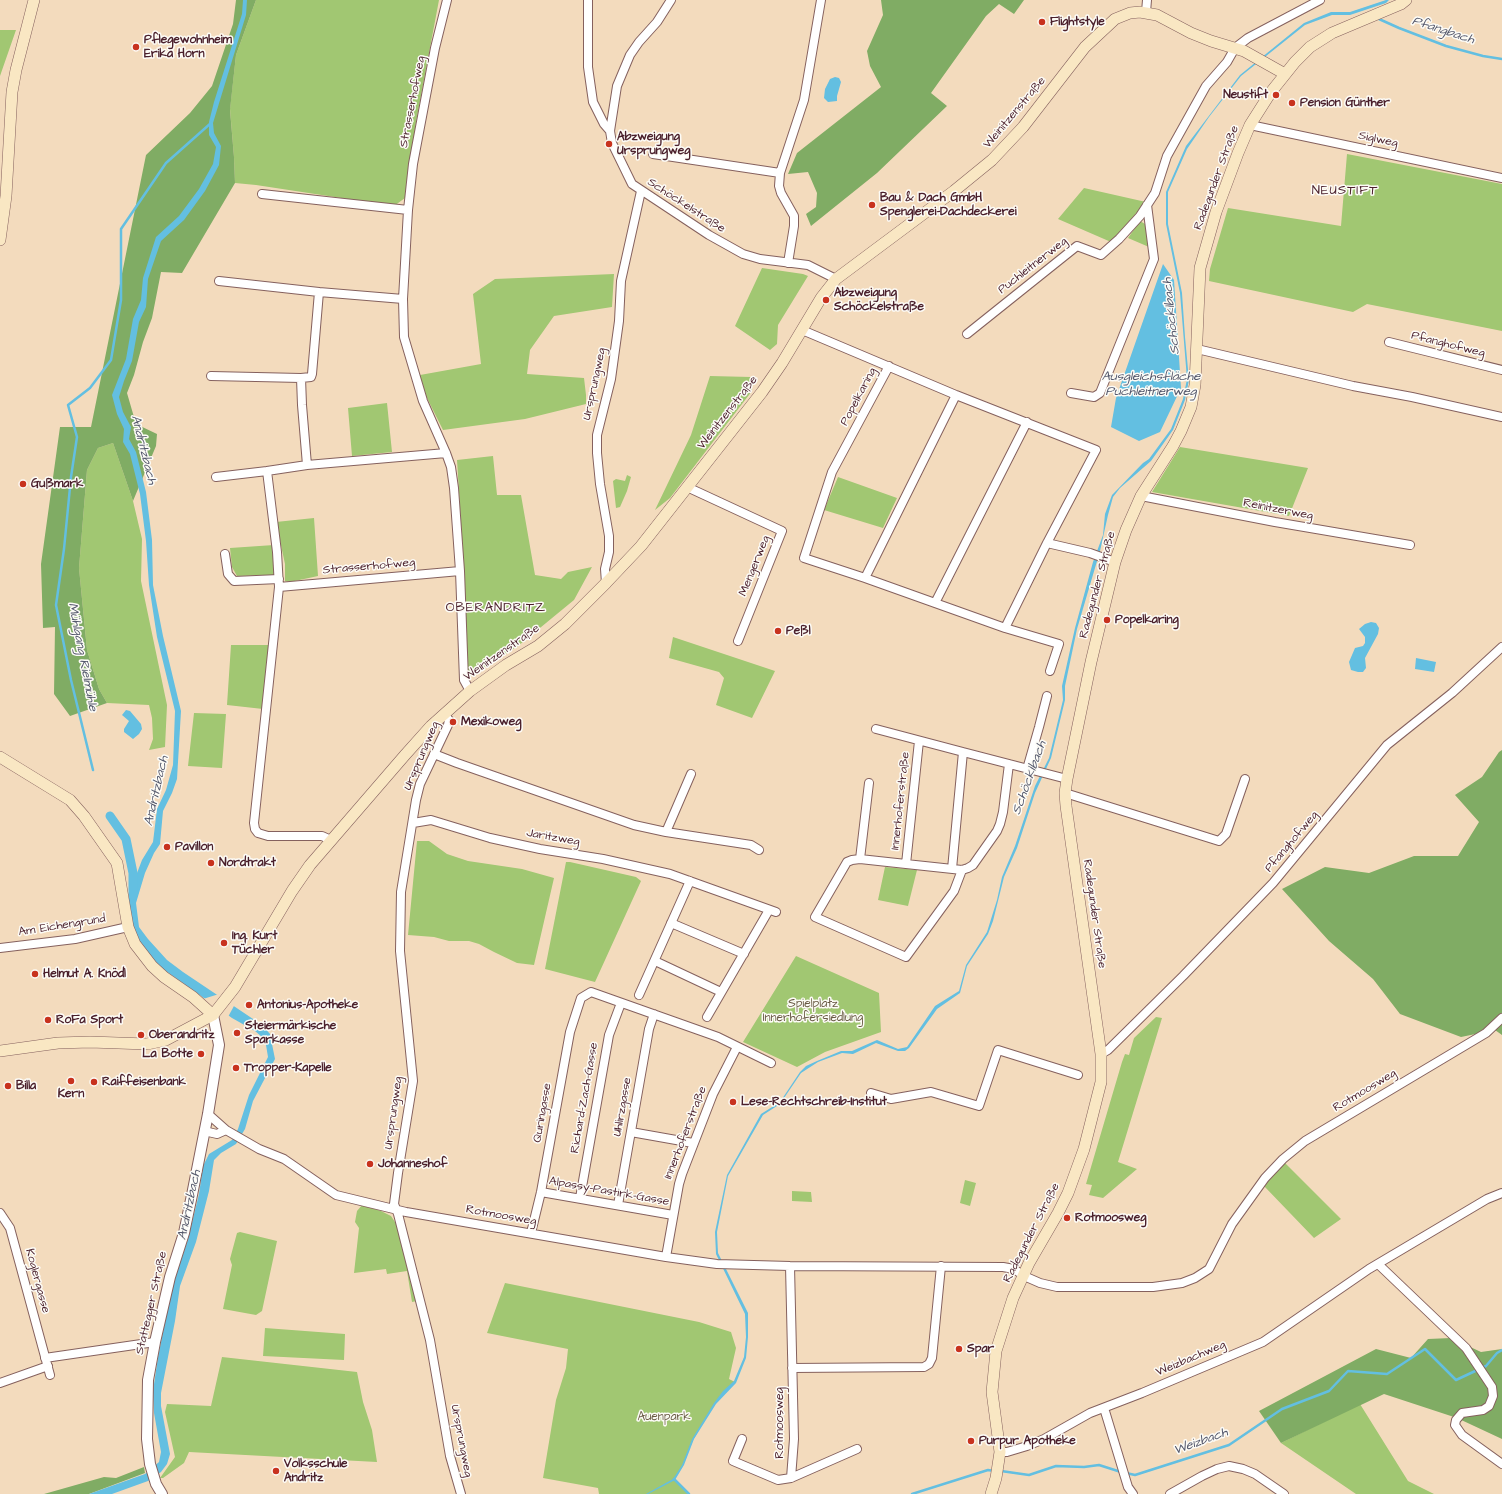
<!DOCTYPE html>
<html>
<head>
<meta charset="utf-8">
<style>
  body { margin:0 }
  canvas { display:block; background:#f3dbbd }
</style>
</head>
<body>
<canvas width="1502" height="1494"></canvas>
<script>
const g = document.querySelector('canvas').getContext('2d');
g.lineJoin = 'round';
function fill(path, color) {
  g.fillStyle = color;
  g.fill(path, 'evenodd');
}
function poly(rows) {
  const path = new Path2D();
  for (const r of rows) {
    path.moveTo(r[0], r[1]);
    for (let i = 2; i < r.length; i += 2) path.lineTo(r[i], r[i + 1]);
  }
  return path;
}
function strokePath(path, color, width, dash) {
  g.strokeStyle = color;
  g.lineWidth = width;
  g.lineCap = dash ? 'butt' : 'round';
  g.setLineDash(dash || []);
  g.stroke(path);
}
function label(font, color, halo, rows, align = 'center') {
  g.font = font + ' "Architects Daughter",sans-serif';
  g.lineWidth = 3;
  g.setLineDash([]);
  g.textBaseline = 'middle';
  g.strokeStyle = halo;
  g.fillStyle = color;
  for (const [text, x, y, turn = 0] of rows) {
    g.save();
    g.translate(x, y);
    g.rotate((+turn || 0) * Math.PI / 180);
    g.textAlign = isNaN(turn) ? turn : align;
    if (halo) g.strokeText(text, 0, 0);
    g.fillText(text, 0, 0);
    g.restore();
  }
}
fill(poly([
  [256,0,439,0,416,122,405,198,394,206,256,185,235,183,234,157,230,109,236,55],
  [0,30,16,30,0,76],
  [1347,154,1502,184,1502,331,1367,304,1353,312,1209,281,1210,269,1228,208,1341,226],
  [1084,188,1146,202,1111,242,1058,219],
  [1140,221,1145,224,1149,247,1128,238],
  [762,268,803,274,808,276,778,325,777,344,770,350,735,326],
  [614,274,612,307,554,316,530,350,527,374,584,378,586,395,586,404,525,419,443,430,426,396,420,375,481,364,473,294,495,279],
  [710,376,751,377,752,391,670,498,655,510,691,435],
  [387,403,392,452,352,456,348,408],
  [113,443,133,501,142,539,141,581,167,705,165,747,149,750,153,739,152,718,149,705,107,703,99,689,87,650,79,568,87,470,98,448],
  [1180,447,1308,468,1289,516,1152,492],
  [493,456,497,495,521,495,535,575,561,579,568,572,592,567,574,600,518,646,467,678,464,572,457,460],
  [627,475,631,477,627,491,620,507,616,508,613,481,616,479,625,481],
  [838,477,897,498,883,528,824,510],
  [314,518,318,576,290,582,285,581,285,564,276,522],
  [274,545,275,575,237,576,232,567,230,548],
  [673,637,775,671,752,718,716,705,724,678,719,672,669,658],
  [231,645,269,645,263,709,227,705],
  [194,713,226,714,222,768,188,766],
  [417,841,429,841,447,854,468,861,522,869,554,878,534,965,517,963,494,952,479,944,469,941,449,941,434,937,408,935],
  [566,862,570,862,636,877,641,881,595,982,545,969],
  [885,867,917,870,908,906,878,900],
  [796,956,879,993,881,1032,825,1052,797,1067,743,1042],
  [1156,1017,1162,1018,1118,1162,1137,1169,1103,1198,1089,1195,1092,1185,1086,1184,1122,1062,1125,1054,1129,1055,1134,1038],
  [1284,1162,1341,1219,1314,1238,1264,1186],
  [965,1180,976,1183,970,1206,960,1203],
  [792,1191,811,1192,812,1202,792,1201],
  [362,1205,381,1211,391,1216,397,1225,417,1301,412,1302,407,1271,387,1274,386,1269,354,1273,359,1228,355,1222,357,1211],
  [240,1232,277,1241,262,1311,256,1315,223,1309,232,1265,230,1259,237,1233],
  [505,1283,699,1322,731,1332,736,1348,729,1379,735,1382,723,1393,715,1403,693,1440,683,1465,674,1479,689,1494,599,1494,598,1488,543,1478,556,1400,566,1368,568,1349,487,1333],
  [265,1328,345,1334,344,1360,263,1356],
  [222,1357,357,1372,363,1402,372,1430,377,1462,189,1452,184,1463,163,1478,160,1478,175,1457,165,1412,167,1404,211,1406],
  [1360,1404,1408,1481,1434,1494,1356,1494,1281,1443]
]), '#a1c772');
fill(poly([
  [236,0,256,0,236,55,230,110,234,157,235,183,182,273,161,272,152,318,143,342,134,375,127,393,136,424,157,434,156,446,133,501,113,443,98,448,87,470,79,568,87,650,99,689,107,703,70,716,54,694,55,627,43,628,41,564,60,427,91,427,146,155,190,113,212,86,233,24],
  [881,0,1024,0,1014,14,999,4,986,16,931,93,947,106,877,173,811,226,806,214,816,207,817,193,808,172,788,174,797,153,881,87,870,66,867,51,883,15],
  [1502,750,1502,1035,1495,1030,1461,1037,1400,1014,1373,979,1329,941,1282,889,1325,867,1369,873,1414,856,1458,856,1479,822,1455,795,1482,777,1499,752],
  [1451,1338,1481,1352,1502,1349,1502,1439,1457,1418,1384,1394,1281,1443,1259,1411,1376,1349,1411,1358,1428,1339],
  [144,1467,145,1473,89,1494,44,1494,104,1477,116,1478]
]), '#80ac64');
fill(poly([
  [243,0,247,0,246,15,213,123,214,133,221,146,219,165,205,191,184,220,161,241,148,279,146,307,139,322,132,361,124,381,119,397,123,412,131,427,129,439,136,452,146,492,152,540,153,585,163,636,181,711,177,779,172,793,163,811,160,844,154,853,145,873,136,903,139,927,148,939,167,960,183,972,262,1025,270,1034,275,1059,253,1101,245,1129,236,1144,221,1153,214,1160,209,1191,196,1242,180,1286,175,1321,161,1393,161,1406,170,1454,167,1464,161,1472,148,1481,112,1494,89,1494,145,1474,159,1462,161,1452,154,1413,153,1391,158,1357,172,1288,188,1239,199,1194,203,1166,209,1154,232,1140,238,1129,249,1095,268,1057,266,1045,262,1037,255,1031,232,1018,163,969,151,959,139,942,132,925,128,905,129,894,142,860,153,842,157,809,166,790,173,765,175,711,157,637,149,585,146,541,140,494,130,454,123,442,124,429,117,414,112,395,126,359,133,319,141,300,143,278,156,237,179,216,199,189,213,164,216,147,209,135,209,122,214,102,242,14],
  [1386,0,1389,0,1386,3,1350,15,1332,15,1305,25,1241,76,1209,117,1187,149,1168,192,1168,224,1182,293,1185,337,1189,380,1185,400,1173,430,1151,461,1120,488,1113,497,1108,515,1100,551,1077,629,1065,686,1065,700,1051,758,1035,793,1017,848,1004,877,993,921,988,934,967,966,960,993,937,1009,909,1048,905,1051,898,1051,876,1043,853,1054,842,1053,818,1062,801,1073,780,1104,763,1115,728,1176,717,1232,718,1253,748,1313,748,1337,746,1358,736,1383,716,1404,694,1439,684,1465,675,1480,648,1494,646,1494,673,1479,675,1476,682,1465,692,1439,714,1403,723,1391,734,1381,744,1357,746,1337,745,1314,716,1254,715,1232,727,1175,761,1114,780,1102,800,1072,806,1066,817,1061,841,1051,852,1051,877,1040,898,1049,907,1047,935,1006,959,991,966,965,987,932,997,900,1002,877,1015,846,1035,786,1049,758,1063,700,1062,686,1075,628,1093,562,1103,535,1105,514,1112,495,1143,463,1149,459,1171,429,1183,399,1187,379,1180,293,1166,224,1166,192,1186,146,1240,75,1304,23,1331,12,1350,12],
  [835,77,839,78,841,82,837,96,837,101,828,102,824,98,825,89,830,79],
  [1163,264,1174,280,1181,388,1160,432,1139,441,1111,427,1116,398],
  [1371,622,1376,623,1379,628,1378,634,1365,658,1366,668,1363,672,1358,672,1351,670,1349,662,1355,648,1363,646,1365,643,1365,637,1359,629,1365,624],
  [1416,658,1436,662,1434,672,1415,669],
  [126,710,130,711,141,724,142,729,139,734,133,739,124,732,124,729,129,721,122,715]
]), '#63bfe1');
fill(poly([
  [219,994,235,1004,228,1017,203,999]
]), '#f3dbbd');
strokePath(poly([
  [1379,19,1399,28,1446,46,1483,56,1502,59],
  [93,770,71,680,56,605,64,549,71,477,77,437,68,405,90,388,111,360,121,300,121,229,166,163,211,123],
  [1001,1471,1029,1475,1056,1466,1084,1467,1099,1465,1121,1472],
  [1126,1473,1135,1475,1229,1445,1282,1409,1329,1391,1348,1371,1387,1374,1425,1349,1456,1380,1486,1366,1497,1353,1502,1350],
  [674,1479,689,1494],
  [912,1494,988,1470,994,1471]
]), '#63bfe1', 2.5);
strokePath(poly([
  [110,816,126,839,133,873,133,895]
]), '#63bfe1', 9);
const minor = poly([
  [447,0,435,48,413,164,408,210,403,299,404,337,423,401,446,453,451,467,454,488,460,571],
  [588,0,588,67,593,102,604,124,610,131],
  [671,0,657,22,639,42,630,55,617,86,610,131,612,143,632,184,709,235,743,254,760,259,808,265,836,279],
  [1146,12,1147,0],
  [1250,125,1502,178],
  [653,154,780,173],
  [262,194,408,210],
  [788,263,794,226,794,216,781,193,779,186,780,173,804,100,821,0],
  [219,281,319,292,312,374,311,377,301,378,302,405,307,465],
  [319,292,403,299],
  [802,330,956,395,1096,450,1047,543,1005,628,865,578,956,395],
  [967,334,1077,246,1101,255,1119,239,1140,216,1155,193,1167,156,1206,86,1227,62,1235,48,1248,38,1320,0],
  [1389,342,1502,370],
  [1197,349,1353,386,1412,397,1502,417],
  [211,376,301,378],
  [1071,393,1094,397,1100,393,1154,259,1147,205],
  [267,471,307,465,446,453],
  [216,477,267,471,277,552,279,587,254,823,255,829,258,833,268,836,322,836,331,840],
  [687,487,782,531,738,641],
  [1141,496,1275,522,1410,545],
  [1047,543,1090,553,1115,562],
  [225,554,228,574,234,581,279,579],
  [865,578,804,558,832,472,889,366],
  [606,583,605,569,609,552,609,536,600,484,597,453,597,435,611,379,619,321,621,281,641,191],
  [279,587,460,571,464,680,470,691],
  [935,603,1027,422],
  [1005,628,1059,644,1050,671],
  [444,714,449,720,448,725,420,784,416,800,401,892,400,951,413,1081,398,1173,394,1204,398,1214,430,1340,450,1456,461,1494],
  [876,729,963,752,952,869],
  [919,741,906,864,860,859,852,860,847,862,815,917,906,957,954,891,962,870],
  [963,752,1067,779],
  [434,754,457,763,634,825,666,832,751,845,759,850],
  [1027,769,1039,727,1047,696],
  [1065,793,1219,841,1226,834,1245,779],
  [413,823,431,820,490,838,540,849,603,859,670,874,776,912],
  [666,832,691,774],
  [860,859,869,783],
  [906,864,962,870,968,868,973,865,997,831,1000,824,1003,812,1009,764],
  [671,923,744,954],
  [0,948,75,939,128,927],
  [655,961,721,992],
  [639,995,690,881],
  [707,1017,769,910],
  [1101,1054,1108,1050,1183,976,1273,883,1387,745,1452,693,1502,647],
  [871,1093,891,1099,931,1092,979,1106,998,1050,1078,1075],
  [208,1114,226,1130,259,1149,284,1159,336,1195,406,1212,666,1257,717,1264,790,1266,1003,1267,1014,1269,1024,1276,1040,1283,1057,1287,1153,1287,1182,1283,1195,1278,1209,1269,1232,1224,1265,1178,1283,1159,1305,1141,1486,1033,1502,1018],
  [204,1131,217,1134,226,1130],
  [631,1132,693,1143],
  [541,1192,673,1215],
  [580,1198,609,1035,621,1003],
  [618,1205,649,1029,654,1014],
  [0,1213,10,1228,50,1375],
  [531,1233,541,1192,570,1032,581,998,591,992,718,1037,771,1063],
  [666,1257,679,1184,682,1174,713,1094,737,1047],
  [1378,1264,1466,1348,1492,1387,1493,1396,1489,1406,1483,1410,1462,1413,1456,1420,1455,1425,1462,1435,1502,1464],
  [790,1266,794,1439,791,1478,857,1449],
  [45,1358,155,1342],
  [792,1368,924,1367,929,1364,932,1358,941,1266],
  [0,1383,48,1366],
  [1104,1408,1128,1487,1133,1494],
  [742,1439,733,1461,778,1480,791,1478],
  [1000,1452,1007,1452,1027,1446,1044,1439,1090,1413,1142,1393,1263,1342,1369,1269,1487,1199,1502,1193],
  [1170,1494,1202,1476,1217,1469,1229,1466,1243,1469,1255,1474,1284,1494]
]);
const tertiary = poly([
  [162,1494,156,1484,150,1464,147,1439,148,1380,155,1342,170,1277,184,1233,192,1195,208,1114,219,1045,213,1015]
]);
const secondary = poly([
  [0,240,6,196,12,92,16,70,34,0],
  [0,757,70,800,84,816,117,863,128,927,135,944,152,966,164,977,193,997,213,1015],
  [0,1051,58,1043,90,1042,147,1044,166,1040,213,1015,235,987,292,891,310,865,405,755,431,726,470,691,506,665,538,646,565,624,606,583,641,546,762,392,782,363,821,298,836,279,954,191,992,160,1023,127,1085,47,1115,19,1130,13,1140,12,1157,15,1191,33,1211,41,1244,51,1285,74],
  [991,1494,996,1478,1000,1452,992,1392,996,1351,1013,1298,1029,1263,1058,1213,1068,1193,1084,1149,1101,1082,1101,1054,1066,806,1065,793,1067,779,1091,662,1115,562,1126,530,1141,496,1173,446,1181,431,1191,407,1195,385,1200,268,1216,212,1238,153,1250,125,1271,92,1295,62,1310,47,1332,33,1401,4,1406,0]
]);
strokePath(minor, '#85615e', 10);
strokePath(tertiary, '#85615e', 12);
strokePath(secondary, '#85615e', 12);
strokePath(minor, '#fff', 8);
strokePath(tertiary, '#fff', 10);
strokePath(secondary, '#f9e7c3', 11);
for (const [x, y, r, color] of [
  [1042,22,4,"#c8321e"],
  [136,47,4,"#c8321e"],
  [1276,95,4,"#c8321e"],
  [1292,103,4,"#c8321e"],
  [609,144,4,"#c8321e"],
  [872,205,4,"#c8321e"],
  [826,300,4,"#c8321e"],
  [23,484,4,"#c8321e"],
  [1107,620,4,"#c8321e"],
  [778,631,4,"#c8321e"],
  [453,722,4,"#c8321e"],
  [167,847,4,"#c8321e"],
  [211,863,4,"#c8321e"],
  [224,943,4,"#c8321e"],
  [35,974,4,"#c8321e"],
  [249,1005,4,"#c8321e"],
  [48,1020,4,"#c8321e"],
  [237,1033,4,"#c8321e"],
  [141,1035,4,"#c8321e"],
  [201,1054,4,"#c8321e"],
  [236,1068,4,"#c8321e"],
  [71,1081,4,"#c8321e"],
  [94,1082,4,"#c8321e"],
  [8,1086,4,"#c8321e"],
  [733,1102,4,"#c8321e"],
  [370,1164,4,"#c8321e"],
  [1067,1218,4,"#c8321e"],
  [959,1349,4,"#c8321e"],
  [971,1441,4,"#c8321e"],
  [276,1471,4,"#c8321e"]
]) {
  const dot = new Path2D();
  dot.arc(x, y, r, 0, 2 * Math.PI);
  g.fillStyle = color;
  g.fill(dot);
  strokePath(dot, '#fdfcf7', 1.5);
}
label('bold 12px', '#4a1f2b', '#fdfcf7', [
  ["Flightstyle",1050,22],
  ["Pflegewohnheim",144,40],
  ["Erika Horn",144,54],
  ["Neustift",1268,95,"right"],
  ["Pension Günther",1300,103],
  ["Abzweigung",617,137],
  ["Ursprungweg",617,151],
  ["Bau & Dach GmbH",880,198],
  ["Spenglerei-Dachdeckerei",880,212],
  ["Abzweigung",834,293],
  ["Schöckelstraße",834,307],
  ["Gußmark",31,484],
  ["Popelkaring",1115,620],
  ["Peßl",786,631],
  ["Mexikoweg",461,722],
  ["Pavillon",175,847],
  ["Nordtrakt",219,863],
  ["Ing. Kurt",232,936],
  ["Tüchler",232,950],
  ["Helmut A. Knödl",43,974],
  ["Antonius-Apotheke",257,1005],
  ["RoFa Sport",56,1020],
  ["Steiermärkische",245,1026],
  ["Sparkasse",245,1040],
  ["Oberandritz",149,1035],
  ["La Botte",193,1054,"right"],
  ["Tropper-Kapelle",244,1068],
  ["Raiffeisenbank",102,1082],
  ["Billa",16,1086],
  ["Kern",71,1094,"center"],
  ["Lese-Rechtschreib-Institut",741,1102],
  ["Johanneshof",378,1164],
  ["Rotmoosweg",1075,1218],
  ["Spar",967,1349],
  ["Purpur Apotheke",979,1441],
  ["Volksschule",284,1464],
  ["Andritz",284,1478]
], 'left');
label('12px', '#4a1f2b', '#fdfcf7', [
  ["Strasserhofweg",413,102,-79],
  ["Weinitzenstraße",1015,113,-50],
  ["Siglweg",1378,140,12],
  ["Radegunder Straße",1217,178,-70],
  ["Schöckelstraße",686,206,33],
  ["Puchleitnerweg",1033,266,-38],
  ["Pfanghofweg",1448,345,14],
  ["Ursprungweg",595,384,-78],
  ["Popelkaring",859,397,-62],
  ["Weinitzenstraße",728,413,-52],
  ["Reinitzerweg",1278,510,11],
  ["Mengerweg",755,566,-68],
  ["Strasserhofweg",369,567,-5],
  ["Radegunder Straße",1098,585,-75],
  ["Weinitzenstraße",502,653,-35],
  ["Ursprungweg",422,756,-67],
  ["Innerhoferstraße",901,801,-84],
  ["Jaritzweg",553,838,10],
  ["Pfanghofweg",1292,842,-50],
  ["Radegunder Straße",1094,914,82],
  ["Am Eichengrund",62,926,-9],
  ["Rotmoosweg",1365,1091,-31],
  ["Richard-Zach-Gasse",585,1098,-80],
  ["Uhlirzgasse",623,1107,-80],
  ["Ursprungweg",394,1113,-82],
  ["Quringasse",543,1113,-80],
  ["Innerhoferstraße",686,1133,-69],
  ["Alpassy-Pastirk-Gasse",609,1192,10],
  ["Rotmoosweg",501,1216,10],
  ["Radegunder Straße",1032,1233,-63],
  ["Koglergasse",37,1281,75],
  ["Stattegger Straße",152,1303,-77],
  ["Weizbachweg",1191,1359,-23],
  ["Rotmoosweg",780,1423,-90],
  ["Ursprungweg",461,1441,79]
]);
label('12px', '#685a44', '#fdfcf7', [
  ["Spielplatz",813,1004],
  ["Innerhofersiedlung",813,1018],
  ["Auenpark",664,1417]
]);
label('italic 13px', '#53576b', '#fdfcf7', [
  ["Pfangbach",1443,31,18],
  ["Schöcklbach",1172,316,-96],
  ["Ausgleichsfläche",1151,377],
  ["Puchleitnerweg",1151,392],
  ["Andritzbach",143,450,76],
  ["Mühlgang Rielmühle",82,657,79],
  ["Schöcklbach",1030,778,-70],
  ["Andritzbach",157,791,-77],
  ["Andritzbach",190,1205,-78],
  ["Weizbach",1201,1442,-20]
]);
g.letterSpacing = '1px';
label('13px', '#4a1f2b', '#fdfcf7', [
  ["NEUSTIFT",1345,191],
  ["OBERANDRITZ",496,608]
]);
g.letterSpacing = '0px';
</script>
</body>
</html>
